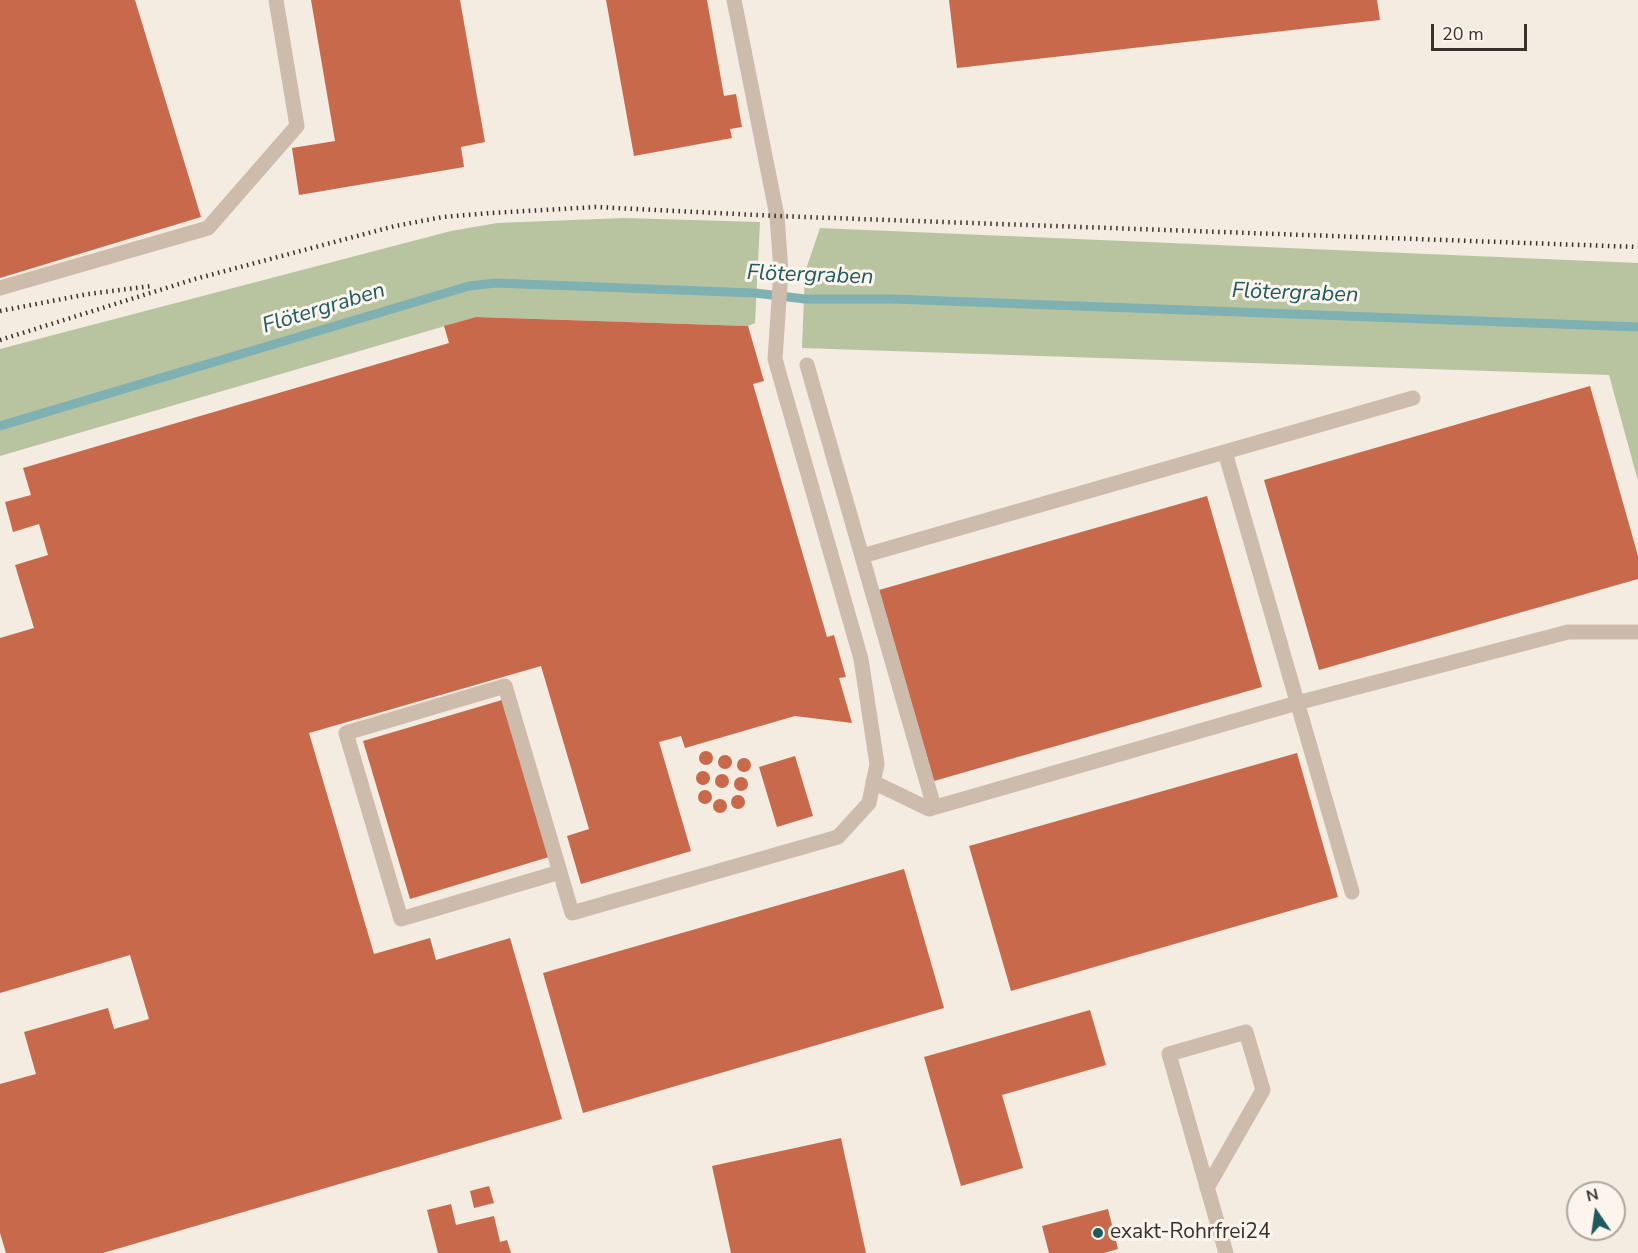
<!DOCTYPE html>
<html>
<head>
<meta charset="utf-8">
<style>
  body { margin:0 }
  #map { position:relative; width:1638px; height:1253px; overflow:hidden; background:#f4ebe1; font-family:"Nunito Sans",sans-serif }
  canvas { display:block }
  .north { position:absolute; left:1566px; top:1181px; width:60px; height:60px; box-sizing:border-box; background:#fbf5ee; border:2px solid #aea6a0; border-radius:50%; rotate:347deg; font-size:16px; font-weight:700; line-height:24px; text-align:center; color:#3b302b }
  .north::after { content:''; display:block; margin:auto; width:21px; height:27px; background:#1f5a5e; clip-path:polygon(50% 0,100% 100%,50% 72%,0 100%) }
  .scale { position:absolute; left:1431px; top:24px; width:96px; height:27px; box-sizing:border-box; border:3px solid #3b302b; border-top:0; padding-left:8px; font-size:18px; line-height:21px; white-space:nowrap; color:#3b302b; -webkit-text-stroke:4px #fbf5ee; paint-order:stroke }
</style>
</head>
<body>
<div id="map">
<canvas width="1638" height="1253"></canvas>
<div class="north">N</div>
<div class="scale">20 m</div>
</div>
<script>
const g = document.querySelector('canvas').getContext('2d');
g.lineJoin = 'round';
function fill(path, color) {
  g.fillStyle = color;
  g.fill(path, 'evenodd');
}
function poly(rows) {
  const path = new Path2D();
  for (const r of rows) {
    if (r.length === 3) {
      path.moveTo(r[0] + r[2], r[1]);
      path.arc(r[0], r[1], r[2], 0, 2 * Math.PI);
      continue;
    }
    path.moveTo(r[0], r[1]);
    for (let i = 2; i < r.length; i += 2) path.lineTo(r[i], r[i + 1]);
  }
  return path;
}
function strokePath(path, color, width, dash) {
  g.strokeStyle = color;
  g.lineWidth = width;
  g.lineCap = dash ? 'butt' : 'round';
  g.setLineDash(dash || []);
  g.stroke(path);
}
function label(font, color, halo, rows, align = 'center') {
  g.font = font + ' "Nunito Sans",sans-serif';
  g.lineWidth = 6;
  g.setLineDash([]);
  g.textBaseline = 'middle';
  g.strokeStyle = halo;
  g.fillStyle = color;
  for (const [text, x, y, turn = 0] of rows) {
    g.save();
    g.translate(x, y);
    g.rotate((+turn || 0) * Math.PI / 180);
    g.textAlign = isNaN(turn) ? turn : align;
    if (halo) g.strokeText(text, 0, 0);
    g.fillText(text, 0, 0);
    g.restore();
  }
}
fill(poly([
  [623,218,760,222,755,323,748,326,476,317,0,456,0,349,451,231,497,223],
  [820,228,1638,263,1638,481,1609,375,802,348,805,272]
]), '#b8c4a0');
strokePath(poly([
  [0,426,469,286,496,283,755,293,805,299,892,299,1638,327]
]), '#7fb0b2', 9);
fill(poly([
  [0,0,135,0,201,217,0,278],
  [311,0,460,0,485,142,461,147,464,167,299,195,292,148,335,141],
  [606,0,707,0,724,96,736,94,742,127,730,129,732,138,634,156],
  [949,0,1377,0,1380,20,957,68],
  [476,317,748,326,764,381,753,384,827,637,834,635,846,677,839,678,852,723,795,716,685,748,681,736,659,742,691,851,581,884,567,836,589,829,541,666,309,733,374,954,430,938,436,960,510,938,562,1119,103,1253,6,1253,0,1233,0,1084,36,1074,24,1032,108,1008,114,1029,149,1019,130,955,0,993,0,638,34,628,15,565,48,555,39,524,13,532,5,502,31,495,23,468,449,343,444,326],
  [1590,386,1638,556,1638,579,1319,670,1264,480],
  [1207,496,1262,687,934,781,879,590],
  [502,700,549,857,410,899,363,741],
  [706,758,7],
  [1297,753,1338,897,1011,991,969,846],
  [725,762,7],
  [795,756,813,816,777,827,759,767],
  [744,765,7],
  [703,778,7],
  [722,781,7],
  [741,784,7],
  [705,797,7],
  [738,802,7],
  [720,806,7],
  [904,869,944,1008,583,1113,543,973],
  [1090,1010,1106,1065,1002,1095,1023,1168,961,1186,924,1057],
  [841,1138,866,1253,731,1253,712,1166],
  [489,1186,494,1203,474,1208,470,1191],
  [451,1204,456,1225,494,1216,500,1242,507,1240,511,1253,438,1253,427,1210],
  [1108,1209,1118,1249,1104,1253,1049,1253,1042,1226]
]), '#c8694b');
strokePath(poly([
  [0,288,208,228,297,126,276,0],
  [807,365,934,807],
  [1225,452,1352,892],
  [862,556,1413,398],
  [505,686,560,872,401,919,346,733,505,686],
  [873,782,929,809,1297,703,1568,632,1638,632],
  [560,872,572,913,838,837,869,803,877,764,861,659,775,359,781,271,777,216,734,0]
]), '#cdbbac', 15);
strokePath(poly([
  [1207,1188,1263,1090,1246,1032,1169,1054,1226,1253]
]), '#cdbbac', 15);
strokePath(poly([
  [0,311,88,294,151,286],
  [0,340,195,279,323,245,395,226,443,217,491,213,596,207,777,216,1638,247]
]), '#3b302b', 4.5, [1.5, 4.5]);
for (const [x, y, r, color] of [
  [1098,1233,6,"#1f5a5e"]
]) {
  const dot = new Path2D();
  dot.arc(x, y, r, 0, 2 * Math.PI);
  g.fillStyle = color;
  g.fill(dot);
  strokePath(dot, '#fbf5ee', 2);
}
label('21px', '#3b302b', '#fbf5ee', [
  ["exakt-Rohrfrei24",1110,1233]
], 'left');
label('italic 22px', '#1f5a5e', '#fbf5ee', [
  ["Flötergraben",810,276,2],
  ["Flötergraben",1295,294,2],
  ["Flötergraben",324,309,-17]
]);
</script>
</body>
</html>
